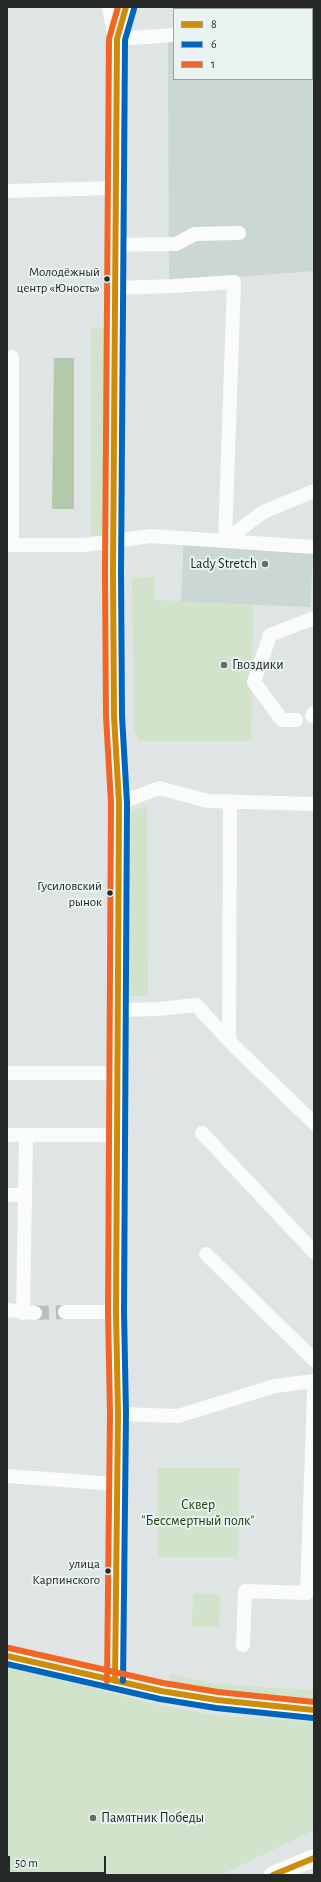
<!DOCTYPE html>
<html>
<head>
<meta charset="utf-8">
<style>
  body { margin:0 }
  #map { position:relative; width:321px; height:1882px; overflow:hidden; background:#dfe4e4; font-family:"Alegreya Sans",sans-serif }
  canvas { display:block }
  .frame { position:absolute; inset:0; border:8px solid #252928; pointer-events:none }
  .legend { position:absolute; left:173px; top:8px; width:140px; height:72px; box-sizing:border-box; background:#e9f4f2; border:1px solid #9ba3a1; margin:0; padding:5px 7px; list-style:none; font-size:12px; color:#252928 }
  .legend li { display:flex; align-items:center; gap:8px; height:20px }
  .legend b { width:20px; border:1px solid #9ba3a1 }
  .scale { position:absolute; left:8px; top:1856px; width:98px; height:18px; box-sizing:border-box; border:2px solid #252928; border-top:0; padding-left:5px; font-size:12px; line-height:14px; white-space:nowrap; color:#252928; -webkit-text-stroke:3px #e9f4f2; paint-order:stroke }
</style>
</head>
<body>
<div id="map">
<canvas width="321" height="1882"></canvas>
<div class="frame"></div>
<ul class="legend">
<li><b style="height:5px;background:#cd8d08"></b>8</li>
<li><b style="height:5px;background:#0065bd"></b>6</li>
<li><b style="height:5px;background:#f26522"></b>1</li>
</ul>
<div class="scale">50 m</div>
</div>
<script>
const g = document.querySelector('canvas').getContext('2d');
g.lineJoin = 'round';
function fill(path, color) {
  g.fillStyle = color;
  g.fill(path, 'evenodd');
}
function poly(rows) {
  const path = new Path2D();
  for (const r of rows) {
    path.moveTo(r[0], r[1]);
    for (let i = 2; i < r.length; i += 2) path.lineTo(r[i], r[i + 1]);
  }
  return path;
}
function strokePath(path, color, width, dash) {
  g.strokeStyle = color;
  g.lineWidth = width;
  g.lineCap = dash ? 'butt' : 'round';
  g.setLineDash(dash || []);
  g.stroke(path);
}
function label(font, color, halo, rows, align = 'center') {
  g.font = font + ' "Alegreya Sans",sans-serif';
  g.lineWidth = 4;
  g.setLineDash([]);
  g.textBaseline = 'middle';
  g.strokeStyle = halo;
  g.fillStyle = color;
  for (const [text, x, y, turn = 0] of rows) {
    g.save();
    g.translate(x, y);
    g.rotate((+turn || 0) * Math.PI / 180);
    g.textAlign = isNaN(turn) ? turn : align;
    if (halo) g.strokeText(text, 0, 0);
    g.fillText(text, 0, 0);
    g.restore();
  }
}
fill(poly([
  [312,25,314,25,314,271,169,282,168,40,174,39,174,79,312,79],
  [184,532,314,542,310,607,181,602]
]), '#cad7d5');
fill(poly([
  [197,7,305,7,279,9,198,9],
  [91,327,105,329,104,536,91,537],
  [155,577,155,600,253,605,251,741,140,741,134,731,132,578],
  [147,806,148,996,129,996,130,812],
  [158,1468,239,1468,238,1557,158,1557],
  [193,1594,220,1594,219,1627,192,1627],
  [7,1668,35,1673,153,1704,214,1715,314,1722,314,1830,221,1875,7,1875],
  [170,1674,211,1683,258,1687,314,1690,314,1699,212,1693,169,1684]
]), '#d1e3ca');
fill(poly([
  [54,358,74,358,74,509,52,509]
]), '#b4c9ac');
strokePath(poly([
  [35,1313,65,1312]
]), '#babfbe', 14, [14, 7]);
strokePath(poly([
  [312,20,314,19],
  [117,39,174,35],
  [7,191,116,188],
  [115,245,176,244,195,234,239,233],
  [115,288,174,286,234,282,225,541],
  [225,541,263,512,314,491],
  [12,544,12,357],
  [7,545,84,545,151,536,314,547],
  [312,716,314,713],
  [296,720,282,720,254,682,270,635,314,618],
  [119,803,159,788,208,801,314,804],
  [118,1010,158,1009,196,1005,235,1047,314,1123],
  [229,1040,230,801],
  [7,1073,118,1073],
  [202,1133,314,1252],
  [7,1135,117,1135],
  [7,1195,24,1195],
  [206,1254,314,1360],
  [7,1310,35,1313],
  [65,1312,116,1312],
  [23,1313,26,1135],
  [118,1414,178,1416,275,1386,314,1381],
  [7,1476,116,1484],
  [243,1645,245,1591,307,1593,314,1392]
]), '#fafbfb', 14);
strokePath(poly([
  [111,7,117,39,113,571,114,716,119,803,116,1312,118,1414,115,1681],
  [118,34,126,7],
  [7,1656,161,1691,217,1700,314,1710],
  [273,1875,314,1858]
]), '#fafbfb', 18);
strokePath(poly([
  [7,1656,161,1691,217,1700,314,1710],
  [115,1681,118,1414,116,1312,119,803,114,716,113,571,117,39,126,7],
  [273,1875,314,1858]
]), '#cd8d08', 6);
strokePath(poly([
  [7,1664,160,1699,216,1708,313,1718],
  [123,1681,126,1414,124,1312,127,803,122,716,121,571,125,40,134,9]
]), '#0065bd', 6);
strokePath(poly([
  [9,1648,163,1683,218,1692,314,1702],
  [107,1681,110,1414,108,1312,111,803,106,716,105,571,109,39,118,7]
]), '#f26522', 6);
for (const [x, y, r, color] of [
  [107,279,3.5,"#252928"],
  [265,564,4,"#666a6a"],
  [224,665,4,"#666a6a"],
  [110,893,3.5,"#252928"],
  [108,1571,3.5,"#252928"],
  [93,1818,4,"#666a6a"]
]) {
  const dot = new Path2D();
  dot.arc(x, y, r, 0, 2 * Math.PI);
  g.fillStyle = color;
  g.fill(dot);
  strokePath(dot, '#e9f4f2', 1.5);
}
label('13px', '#252928', '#e9f4f2', [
  ["Молодёжный",100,272],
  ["центр «Юность»",100,288],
  ["Гусиловский",102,886],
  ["рынок",102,902],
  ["улица",100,1564],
  ["Карпинского",100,1580]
], 'right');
label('14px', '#252928', '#e9f4f2', [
  ["Lady Stretch",257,564,"right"],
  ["Гвоздики",232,665],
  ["Памятник Победы",101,1818]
], 'left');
label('14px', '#203e06', '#e9f4f2', [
  ["Сквер",198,1505],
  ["\"Бессмертный полк\"",198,1521]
]);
</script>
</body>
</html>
